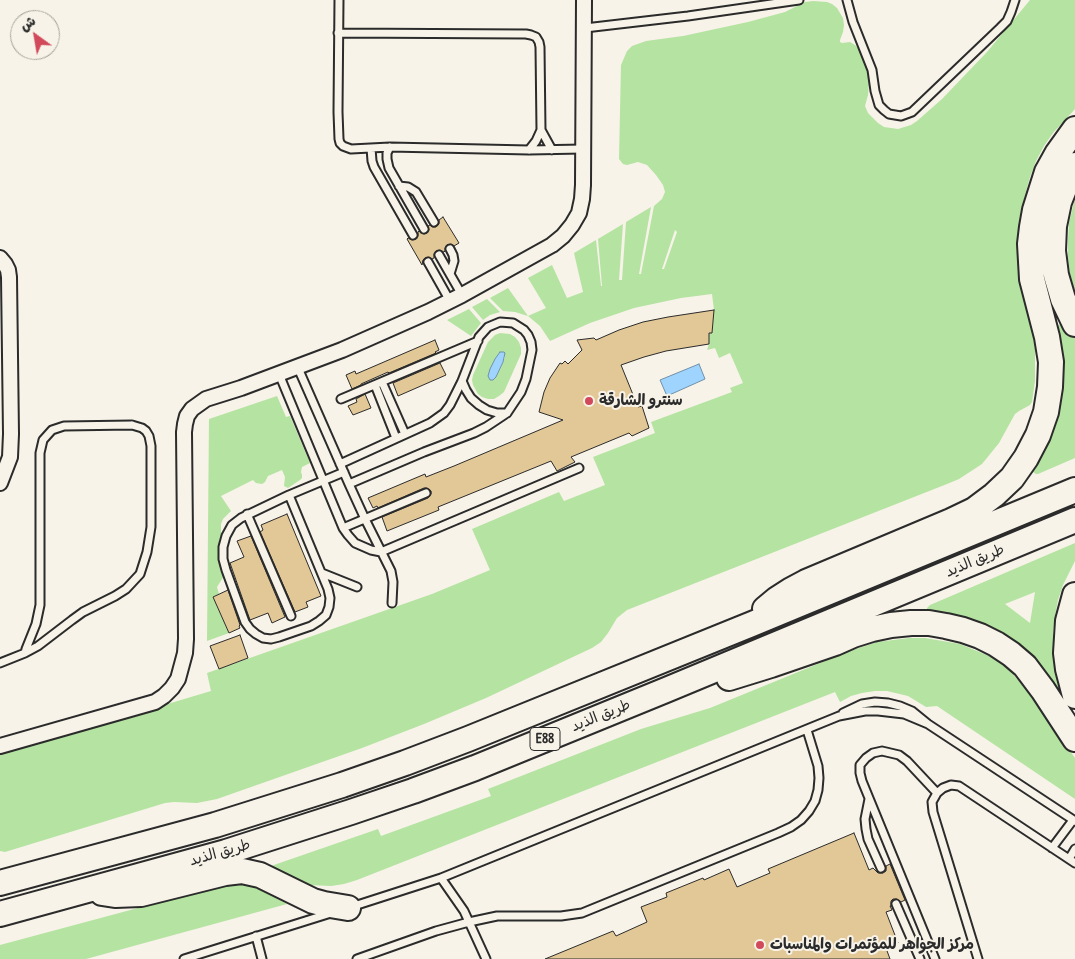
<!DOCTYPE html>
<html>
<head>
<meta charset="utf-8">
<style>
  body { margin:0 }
  #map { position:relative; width:1075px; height:959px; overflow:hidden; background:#f7f3e8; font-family:"Patrick Hand","Playpen Sans Arabic",sans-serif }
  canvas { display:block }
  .north { position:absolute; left:10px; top:10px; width:50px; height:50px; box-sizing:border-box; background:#f7f3e8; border:1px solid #a5a39c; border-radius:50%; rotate:328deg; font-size:14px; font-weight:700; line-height:20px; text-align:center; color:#2b2b2b }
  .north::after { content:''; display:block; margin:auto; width:18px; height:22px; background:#d1495b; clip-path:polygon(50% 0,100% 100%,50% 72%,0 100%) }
</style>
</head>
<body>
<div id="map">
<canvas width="1075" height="959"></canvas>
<div class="north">ش</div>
</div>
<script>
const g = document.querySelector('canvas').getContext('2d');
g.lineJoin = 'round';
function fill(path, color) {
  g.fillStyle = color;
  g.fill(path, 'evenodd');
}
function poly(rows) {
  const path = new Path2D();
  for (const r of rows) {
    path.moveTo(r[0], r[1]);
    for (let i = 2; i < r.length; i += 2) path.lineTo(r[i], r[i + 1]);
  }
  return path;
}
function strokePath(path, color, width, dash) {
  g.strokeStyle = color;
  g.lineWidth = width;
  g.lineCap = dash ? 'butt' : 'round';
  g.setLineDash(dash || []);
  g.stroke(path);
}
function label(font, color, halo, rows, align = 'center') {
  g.font = font + ' "Patrick Hand","Playpen Sans Arabic",sans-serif';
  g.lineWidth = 4;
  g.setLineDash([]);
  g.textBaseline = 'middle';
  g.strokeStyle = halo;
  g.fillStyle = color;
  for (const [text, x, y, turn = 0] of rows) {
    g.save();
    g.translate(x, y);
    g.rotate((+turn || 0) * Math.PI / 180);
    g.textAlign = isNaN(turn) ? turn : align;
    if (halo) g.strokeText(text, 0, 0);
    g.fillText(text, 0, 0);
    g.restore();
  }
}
fill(poly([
  [1030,0,1075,0,1075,109,1053,133,1044,146,1036,161,1030,177,1021,210,1018,226,1018,261,1020,279,1030,314,1035,348,1035,381,1032,402,1030,405,1019,411,1015,414,999,443,982,464,959,479,947,484,627,610,617,618,608,633,601,642,592,648,486,698,424,724,362,748,217,799,197,803,174,802,165,803,5,852,0,851,0,754,211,691,207,673,432,594,490,570,472,529,559,492,564,501,605,485,593,457,655,433,651,422,732,392,730,388,743,383,730,353,719,358,715,348,707,350,709,344,709,333,712,333,714,310,712,294,681,298,634,308,590,323,550,341,540,326,528,316,515,312,503,311,490,298,508,288,528,316,546,308,528,278,552,265,567,298,583,292,574,253,596,240,601,286,602,286,598,239,623,224,619,280,622,280,626,222,651,207,639,274,641,274,654,206,662,199,665,192,663,185,656,175,647,165,638,162,627,165,623,164,619,159,621,65,627,51,632,46,646,41,683,36,748,22,785,12,805,2,813,1,827,2,832,4,837,8,843,18,844,25,843,32,840,40,840,42,842,43,850,42,855,45,859,49,866,64,869,83,868,95,865,106,868,113,878,123,884,127,898,129,911,125,917,121,942,99,987,52],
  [675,230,677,232,664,269,662,269],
  [1075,198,1075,292,1070,274,1068,257,1068,239,1069,223],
  [487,299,500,312,490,315,483,320,472,307],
  [469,309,481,323,471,336,447,320],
  [1062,322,1075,335,1075,458,1038,474,1036,474,1033,472,1032,469,1062,362,1058,326],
  [500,333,510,334,515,337,519,342,521,348,521,354,504,392,499,396,494,399,488,399,482,397,478,394,473,385,472,380,473,375,488,342,495,335],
  [500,352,505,357,501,367,496,377,495,359],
  [277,396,286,417,290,416,310,463,302,467,301,472,302,475,302,478,300,480,288,488,284,486,285,477,282,470,268,476,265,482,262,484,256,483,253,480,221,496,231,511,223,519,221,524,221,553,224,574,224,576,217,587,219,594,213,597,229,633,207,641,209,419],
  [1075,543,1075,561,1063,585,1058,600,1055,616,1053,632,1053,649,1055,665,1062,692,1059,696,927,613,927,608,930,605],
  [1035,592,1030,623,1005,604],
  [909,638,925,638,960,644,994,658,1010,671,1035,699,1062,740,1075,758,1075,799,937,706,926,707,908,696,887,691,875,691,862,693,851,696,840,702,835,692,357,880,344,884,331,886,309,885,298,882,271,866,378,829,381,836,491,796,488,789,641,729,710,708,847,652,877,642],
  [231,883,241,883,251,885,260,889,287,904,86,959,0,959,0,945]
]), '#b5e3a2');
const water = poly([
  [500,352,504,352,505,353,503,362,496,377,493,380,490,380,488,376,490,369,495,359,500,352],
  [699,364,705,379,667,396,660,380,699,364]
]);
fill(water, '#9ed4fd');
strokePath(water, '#7090a9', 1);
const building = poly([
  [443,217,459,243,454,246,451,244,447,245,445,248,445,251,444,252,440,250,436,251,434,254,434,258,432,259,429,257,425,258,423,260,422,265,407,239,408,238,412,240,416,239,418,236,418,232,419,231,424,234,427,233,429,230,428,226,430,225,432,227,436,227,439,224,439,220,443,217],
  [714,310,712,333,709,333,709,344,666,351,644,357,621,365,638,407,642,406,649,428,632,436,629,433,571,457,575,462,557,471,551,461,438,507,439,510,387,531,382,517,428,498,431,494,431,491,427,488,424,488,378,508,377,506,373,508,368,498,425,474,426,477,454,466,563,420,539,412,544,392,550,378,560,363,562,364,565,361,568,364,582,350,577,340,594,338,596,340,619,330,643,322,668,317,714,310],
  [435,340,439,350,435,352,436,353,389,373,388,372,361,384,361,385,352,389,346,375,355,371,356,374,435,340],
  [440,363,446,375,398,396,393,383,440,363],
  [365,394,371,408,353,415,348,406,357,402,356,399,365,394],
  [287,514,321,596,306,602,308,607,295,612,260,532,263,530,261,525,287,514],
  [251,536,285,617,272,623,268,613,250,620,230,563,244,557,237,541,251,536],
  [228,590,240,625,239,626,240,628,229,633,213,597,228,590],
  [240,635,248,658,219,669,210,646,240,635],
  [854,833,869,870,873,868,878,873,883,873,886,871,886,866,890,864,905,900,901,902,897,899,893,899,891,901,891,906,890,906,892,910,886,912,898,943,886,948,890,959,545,959,613,931,616,936,647,922,641,907,667,897,666,893,703,878,704,880,729,869,737,887,770,873,768,869,854,833]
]);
fill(building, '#e2c797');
strokePath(building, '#2b2b2b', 1);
const service = poly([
  [339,0,338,112,339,139,340,143,343,146,351,149,390,147,529,150,583,149],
  [847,0,853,22,872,70,875,91,879,105,884,110,889,114,901,116,912,112,1000,28,1007,21,1011,12,1015,0],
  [585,28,688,16,799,0],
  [338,33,526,34,531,35,536,37,539,42,540,47,541,130,536,141,529,150],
  [541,130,552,150],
  [390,147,387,153,387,159,389,168,424,229],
  [371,148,372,161,374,167,413,235],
  [399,186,408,187,416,192,434,222],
  [450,249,453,255,454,261,450,274],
  [439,255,462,295],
  [428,262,450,301],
  [298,368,349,484,365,519,391,571,393,582,392,603],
  [279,374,343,528,348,535,355,543,371,550,381,552,579,468],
  [462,381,466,390,471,398,479,405,487,410,497,413,507,413],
  [382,382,405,434],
  [375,385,396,438],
  [341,399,478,341],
  [132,425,142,428,146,431,149,436,151,446,151,527,147,552,140,574,126,589,115,596,83,612,72,620,38,646,25,653,26,649,36,624,40,605,40,453,43,440,52,430,64,426,132,425],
  [340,464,430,423,444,413,450,405,462,381,479,337,488,327,500,322,513,323,524,330,528,335,531,342,532,350,526,379,521,392,507,413,486,427,474,433,424,452,349,484],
  [289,495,328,589,330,598,329,607,326,615,319,621,311,626,279,637,271,639,263,638,256,634,250,629,245,622,226,570,223,559,223,547,226,536,232,525,241,518,289,495,344,472],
  [247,514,291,616],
  [343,528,426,493],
  [322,573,357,587],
  [0,663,25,653],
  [843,713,862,704,875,702,888,703,900,706,912,711,928,724,1075,821],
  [869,799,865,819,866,829,868,839,881,868],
  [1052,848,1073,820],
  [1069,859,1075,849],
  [441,878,464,911,486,959],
  [896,904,920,959],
  [351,907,441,878,839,716,865,711,878,711,904,714,928,724],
  [256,936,262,959],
  [184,959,331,913],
  [357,959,436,931,469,922,497,916,561,916,582,913,778,833,791,827,801,820,809,811,815,801,818,790,819,778,818,766,807,730],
  [935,959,862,781,860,773,860,765,866,758,873,753,882,751,899,755,907,761,937,793],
  [978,959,933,812,932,802,937,793,943,788,951,785,959,786,1075,863]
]);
const minor = poly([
  [0,258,5,264,8,270,9,277,11,434,10,457,0,483],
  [0,746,155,702,164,696,172,688,178,679,185,653,186,639,184,432,185,424,187,416,192,409,206,399,241,388,342,350,428,312,462,295,552,245,563,236,572,225,579,213,582,199,583,185,584,0]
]);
const motorway = poly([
  [1075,165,1068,179,1059,202,1054,226,1053,251,1056,275,1063,299,1075,324],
  [1075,595,1068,621,1066,653,1068,669,1075,696],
  [765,609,777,599,791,590,806,582,951,521,974,510,994,495,1012,478,1026,458,1038,435,1046,412,1050,387,1051,362,1047,337,1032,279,1030,244,1032,227,1035,210,1047,172,1057,154,1075,129],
  [729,678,771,665,835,643,853,635,872,629,891,625,911,623,929,623,946,626,963,630,980,636,996,644,1011,654,1025,666,1043,690,1075,739],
  [0,883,215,825,342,785,405,763,468,739,752,624,1075,490],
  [102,893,115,895,141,894,225,873,242,871,260,875,313,901,324,904,348,908],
  [0,914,226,852,351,812,413,791,475,768,666,690,1075,520]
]);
strokePath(service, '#2b2b2b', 11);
strokePath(minor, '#2b2b2b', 18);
strokePath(motorway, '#2b2b2b', 28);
strokePath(service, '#f7f3e8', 7);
strokePath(minor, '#f7f3e8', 14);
strokePath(motorway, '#f7f3e8', 24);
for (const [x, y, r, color] of [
  [589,401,5,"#d1495b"],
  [760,945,5,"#d1495b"]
]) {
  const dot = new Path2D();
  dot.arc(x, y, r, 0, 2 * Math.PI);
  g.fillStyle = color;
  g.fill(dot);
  strokePath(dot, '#f7f3e8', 2);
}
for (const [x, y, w] of [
  [545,739,30]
]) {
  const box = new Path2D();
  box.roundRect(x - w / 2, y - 11.5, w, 23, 4);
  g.fillStyle = '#f7f3e8';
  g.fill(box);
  strokePath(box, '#2b2b2b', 1);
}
label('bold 14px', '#2b2b2b', null, [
  ["E88",545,739]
]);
label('bold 15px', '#2b2b2b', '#f7f3e8', [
  ["سنترو الشارقة",599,401],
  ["مركز الجواهر للمؤتمرات والمناسبات",770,945]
], 'left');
label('15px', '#2b2b2b', '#f7f3e8', [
  ["طريق الذيد",975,561,-23],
  ["طريق الذيد",601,716,-22],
  ["طريق الذيد",220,853,-16]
]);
</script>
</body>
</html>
